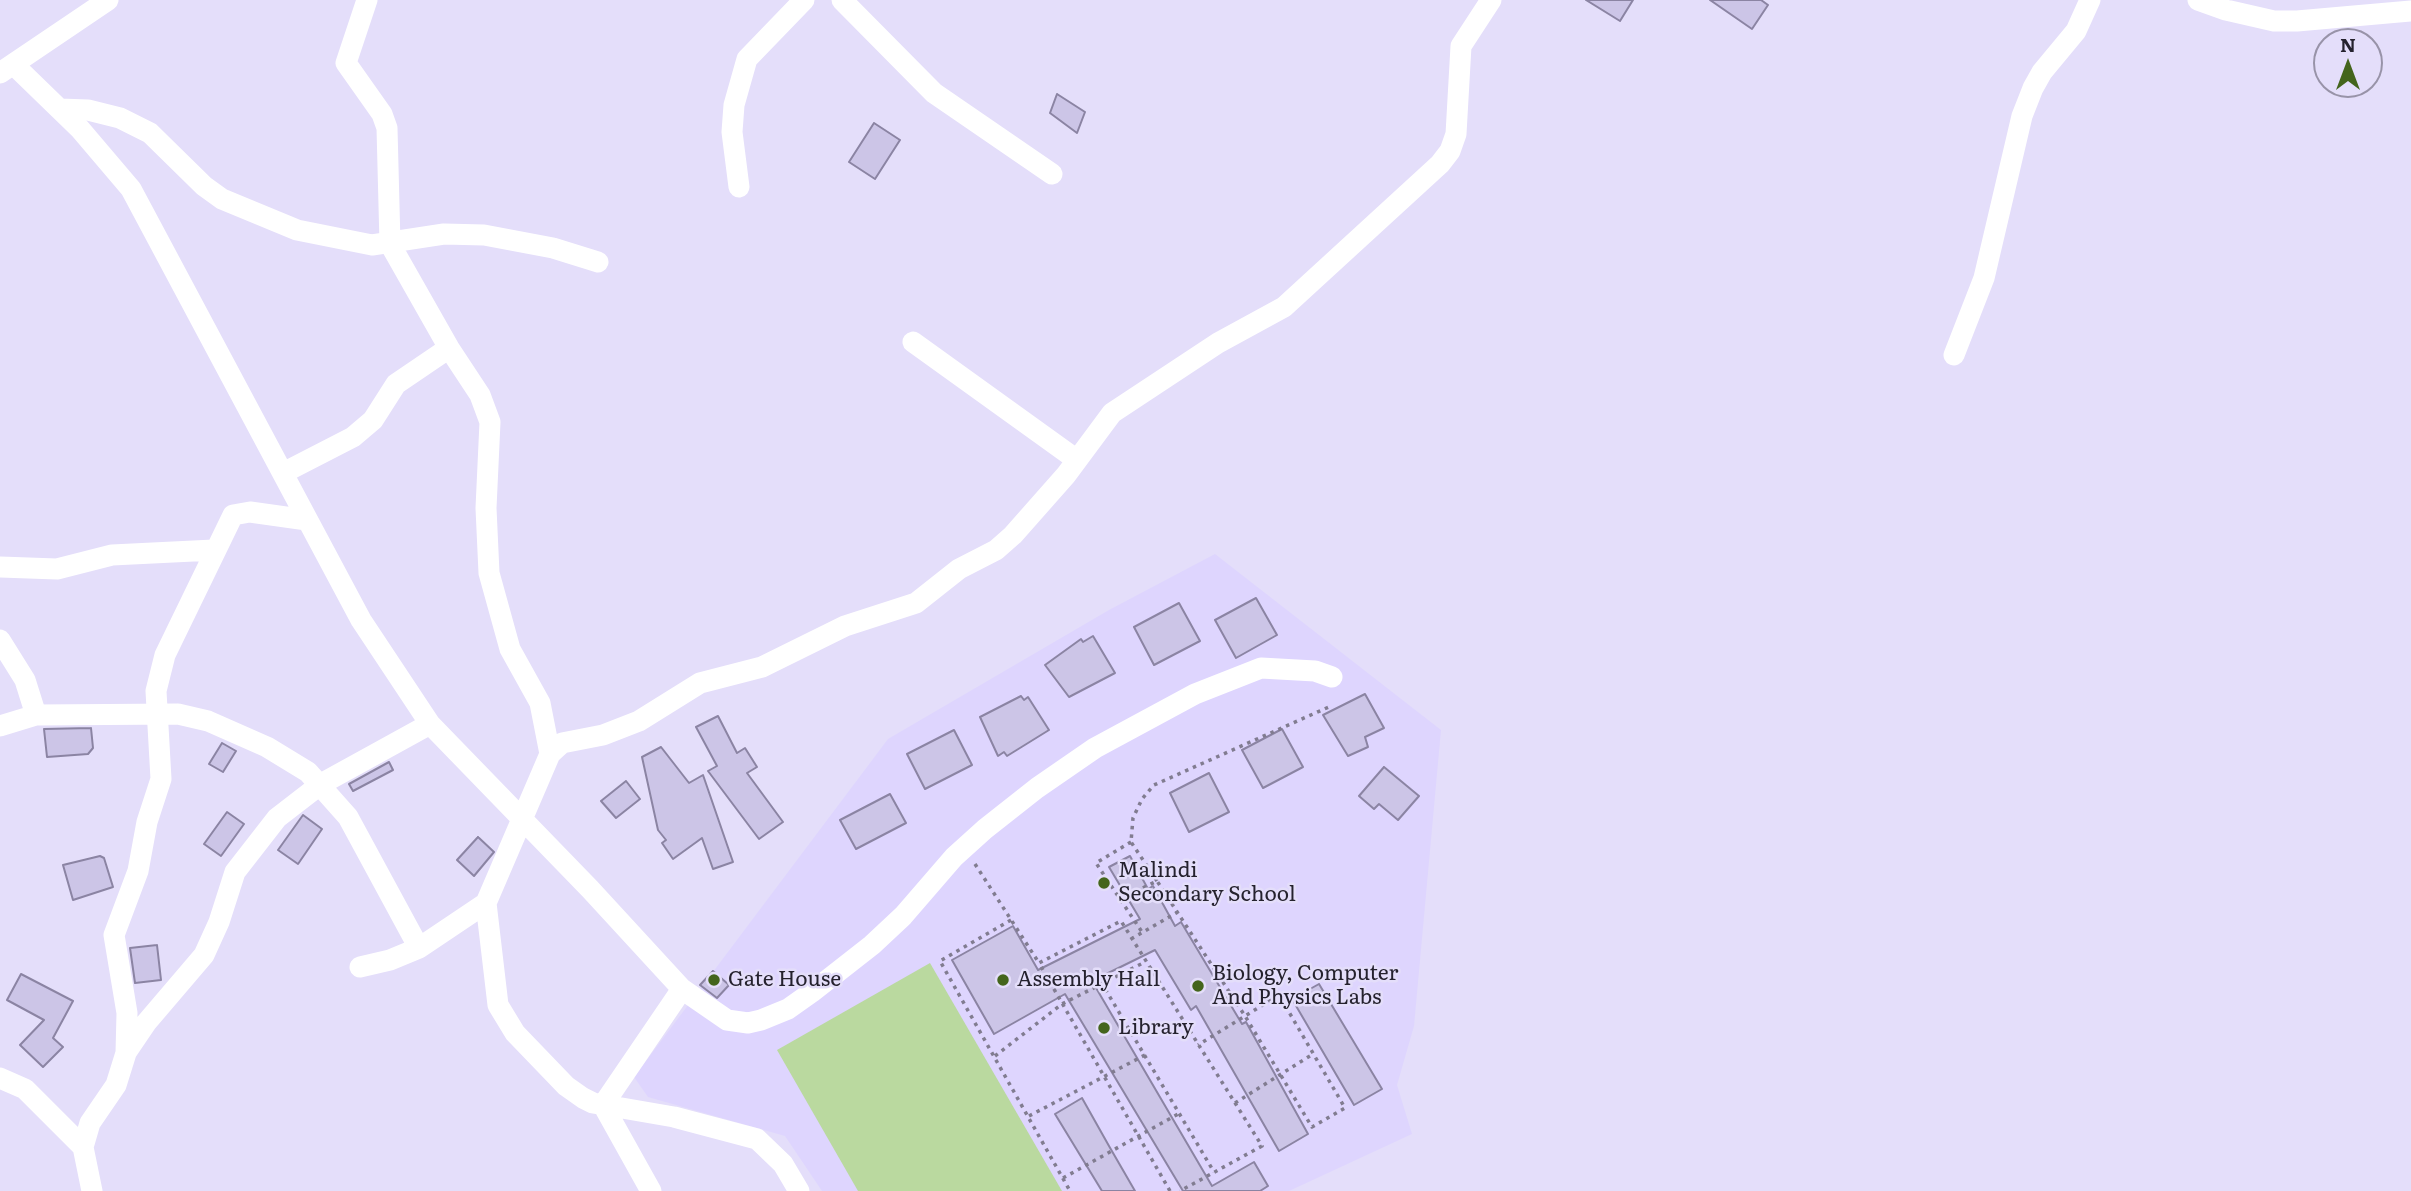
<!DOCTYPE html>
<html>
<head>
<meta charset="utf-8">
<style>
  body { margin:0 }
  #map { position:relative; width:2411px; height:1191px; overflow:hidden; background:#e4defa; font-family:Literata,serif }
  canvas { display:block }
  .north { position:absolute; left:2313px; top:28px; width:70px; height:70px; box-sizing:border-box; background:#e4defa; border:2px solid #9893a8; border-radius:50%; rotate:0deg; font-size:19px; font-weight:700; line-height:28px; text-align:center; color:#25222e }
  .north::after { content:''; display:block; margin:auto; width:24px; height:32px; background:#44651c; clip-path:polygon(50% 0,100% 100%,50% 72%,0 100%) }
</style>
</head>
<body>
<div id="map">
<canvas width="2411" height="1191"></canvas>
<div class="north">N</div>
</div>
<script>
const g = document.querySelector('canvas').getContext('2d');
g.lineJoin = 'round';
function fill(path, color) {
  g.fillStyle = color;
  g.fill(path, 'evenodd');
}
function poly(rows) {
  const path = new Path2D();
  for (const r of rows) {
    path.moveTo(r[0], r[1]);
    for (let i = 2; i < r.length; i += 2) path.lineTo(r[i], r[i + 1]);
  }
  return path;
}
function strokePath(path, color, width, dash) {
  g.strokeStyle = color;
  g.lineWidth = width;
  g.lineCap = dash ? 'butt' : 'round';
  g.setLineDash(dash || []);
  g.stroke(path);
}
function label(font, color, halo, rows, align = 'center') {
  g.font = font + ' Literata,serif';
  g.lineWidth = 5;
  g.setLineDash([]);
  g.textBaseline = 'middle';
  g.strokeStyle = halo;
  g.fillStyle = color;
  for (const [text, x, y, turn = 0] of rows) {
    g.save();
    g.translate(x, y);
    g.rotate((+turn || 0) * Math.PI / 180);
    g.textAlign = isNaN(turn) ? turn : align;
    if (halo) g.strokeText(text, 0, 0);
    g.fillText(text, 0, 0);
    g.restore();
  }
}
fill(poly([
  [1215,554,1441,730,1414,1026,1397,1085,1412,1134,1289,1191,822,1191,785,1136,648,1097,634,1077,888,739,1109,610]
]), '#ded5fe');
fill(poly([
  [930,963,1062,1191,858,1191,777,1050]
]), '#bad99f');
const building = poly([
  [1586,0,1633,0,1620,21,1586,0],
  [1710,0,1761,0,1768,5,1752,29,1710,0],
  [1057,94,1085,112,1077,133,1050,113,1057,94],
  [874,123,900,140,875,179,849,162,874,123],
  [1256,598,1277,635,1236,658,1215,620,1256,598],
  [1179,603,1200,641,1154,665,1134,627,1179,603],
  [1093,636,1115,673,1069,697,1045,665,1081,639,1083,642,1093,636],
  [1365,694,1384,728,1365,737,1368,747,1348,756,1323,715,1365,694],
  [1021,696,1024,700,1028,697,1049,730,1007,756,1004,752,998,756,980,717,1021,696],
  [718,716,737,753,745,748,757,767,747,773,783,822,759,839,708,771,717,766,696,727,718,716],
  [91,728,93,748,88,754,47,757,44,729,91,728],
  [1282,729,1303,767,1263,788,1242,750,1282,729],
  [954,730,972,765,925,789,907,754,954,730],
  [222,743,236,751,223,772,209,764,222,743],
  [661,747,689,783,703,775,733,862,713,869,702,838,673,859,662,843,666,840,658,830,642,757,661,747],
  [389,762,393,770,353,791,349,784,389,762],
  [1384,767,1419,796,1398,820,1379,804,1374,809,1359,796,1384,767],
  [1209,773,1229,812,1189,832,1170,793,1209,773],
  [626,781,640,799,616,818,601,801,626,781],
  [890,794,906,823,856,849,840,820,890,794],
  [227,812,244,824,221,856,204,844,227,812],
  [303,815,322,829,298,864,278,850,303,815],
  [478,837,494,852,474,876,457,860,478,837],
  [100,856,104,858,113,887,73,900,63,865,100,856],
  [1130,856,1148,889,1153,886,1175,926,1181,922,1242,1024,1246,1022,1308,1134,1279,1151,1196,1006,1191,1010,1155,950,1092,981,1212,1186,1254,1162,1268,1186,1260,1191,1183,1191,1065,994,994,1034,952,960,1013,926,1038,970,1140,919,1109,867,1130,856],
  [157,945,161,980,135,983,130,948,157,945],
  [713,971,729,985,717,998,700,985,713,971],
  [21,974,73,1001,53,1038,63,1047,43,1067,20,1045,44,1020,7,1000,21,974],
  [1319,984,1382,1089,1354,1105,1292,999,1319,984],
  [1082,1098,1109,1146,1135,1191,1102,1191,1055,1114,1082,1098]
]);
fill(building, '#ccc5e7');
strokePath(building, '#8b84a3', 2);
strokePath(poly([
  [1131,842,1096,863,1142,932],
  [975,864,1039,963],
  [1157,881,1131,842,1133,818,1142,799,1154,785,1331,706],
  [1120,899,1157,881,1245,1016,1312,1127,1345,1108,1279,995,1245,1016,1198,1045],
  [1011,920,940,961,1070,1191],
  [1131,939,1178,912],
  [1101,982,1214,1172],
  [995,1056,1062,1004,1145,962],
  [1235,1103,1313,1054],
  [1029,1116,1145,1055],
  [1063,1178,1180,1113],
  [1170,1191,1039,963,1121,921,1262,1146,1180,1191]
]), '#817c90', 3.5, [3.5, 5]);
strokePath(poly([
  [367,0,346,63,382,114,387,128,390,244,449,348,480,395,490,422,486,508,489,573,510,649,540,703,550,754],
  [842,0,934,93,1052,174],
  [2198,0,2226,10,2274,21,2297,21,2411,11],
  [13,64,80,129,131,189,361,620,430,724,590,889,682,989,727,1020,748,1023,761,1020,788,1009,812,992,872,945,903,916,954,857,985,829,1037,788,1095,748,1195,694,1261,668,1315,671,1332,677],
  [0,73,108,0],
  [60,109,88,110,120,118,150,133,204,186,222,199,297,230,372,245,444,234,484,235,553,248,598,262],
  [739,187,732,132,734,105,747,59,804,0],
  [913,342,1077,460],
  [1954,355,1984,278,2022,116,2033,88,2042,72,2076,31,2090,0],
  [283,473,353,437,373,420,396,384,449,348],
  [0,567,57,569,112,555,214,550],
  [0,640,25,680,36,715],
  [0,726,36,715,178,714,208,721,267,747,308,772,348,817,419,948],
  [360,967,390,960,419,948,486,903],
  [127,1051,146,1023,204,955,219,922,235,872,277,818,321,784,430,724],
  [0,1078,25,1089,83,1147],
  [92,1191,83,1147,90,1123,116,1085,126,1053,127,1013,114,935,138,871,147,822,161,779,156,691,165,655,233,515,250,512,307,520],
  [651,1191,603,1105,682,989],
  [799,1191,783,1164,757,1139,674,1117,593,1103,583,1098,566,1086,515,1033,498,1005,486,903,550,754,562,743,603,735,639,721,700,683,762,667,845,626,916,603,959,569,996,550,1013,535,1066,475,1112,413,1218,343,1284,307,1440,164,1450,151,1456,134,1461,46,1491,0]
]), '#fff', 21);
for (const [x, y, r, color] of [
  [1104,883,7,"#44651c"],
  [714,980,7,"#44651c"],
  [1003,980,7,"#44651c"],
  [1198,986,7,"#44651c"],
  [1104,1028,7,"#44651c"]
]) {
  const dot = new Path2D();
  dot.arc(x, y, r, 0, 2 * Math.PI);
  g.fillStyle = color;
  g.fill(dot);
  strokePath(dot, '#e4defa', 2.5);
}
label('21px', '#25222e', '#e4defa', [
  ["Malindi",1118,871],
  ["Secondary School",1118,895],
  ["Biology, Computer",1212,974],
  ["And Physics Labs",1212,998],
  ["Gate House",728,980],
  ["Assembly Hall",1017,980],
  ["Library",1118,1028]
], 'left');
</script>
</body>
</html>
